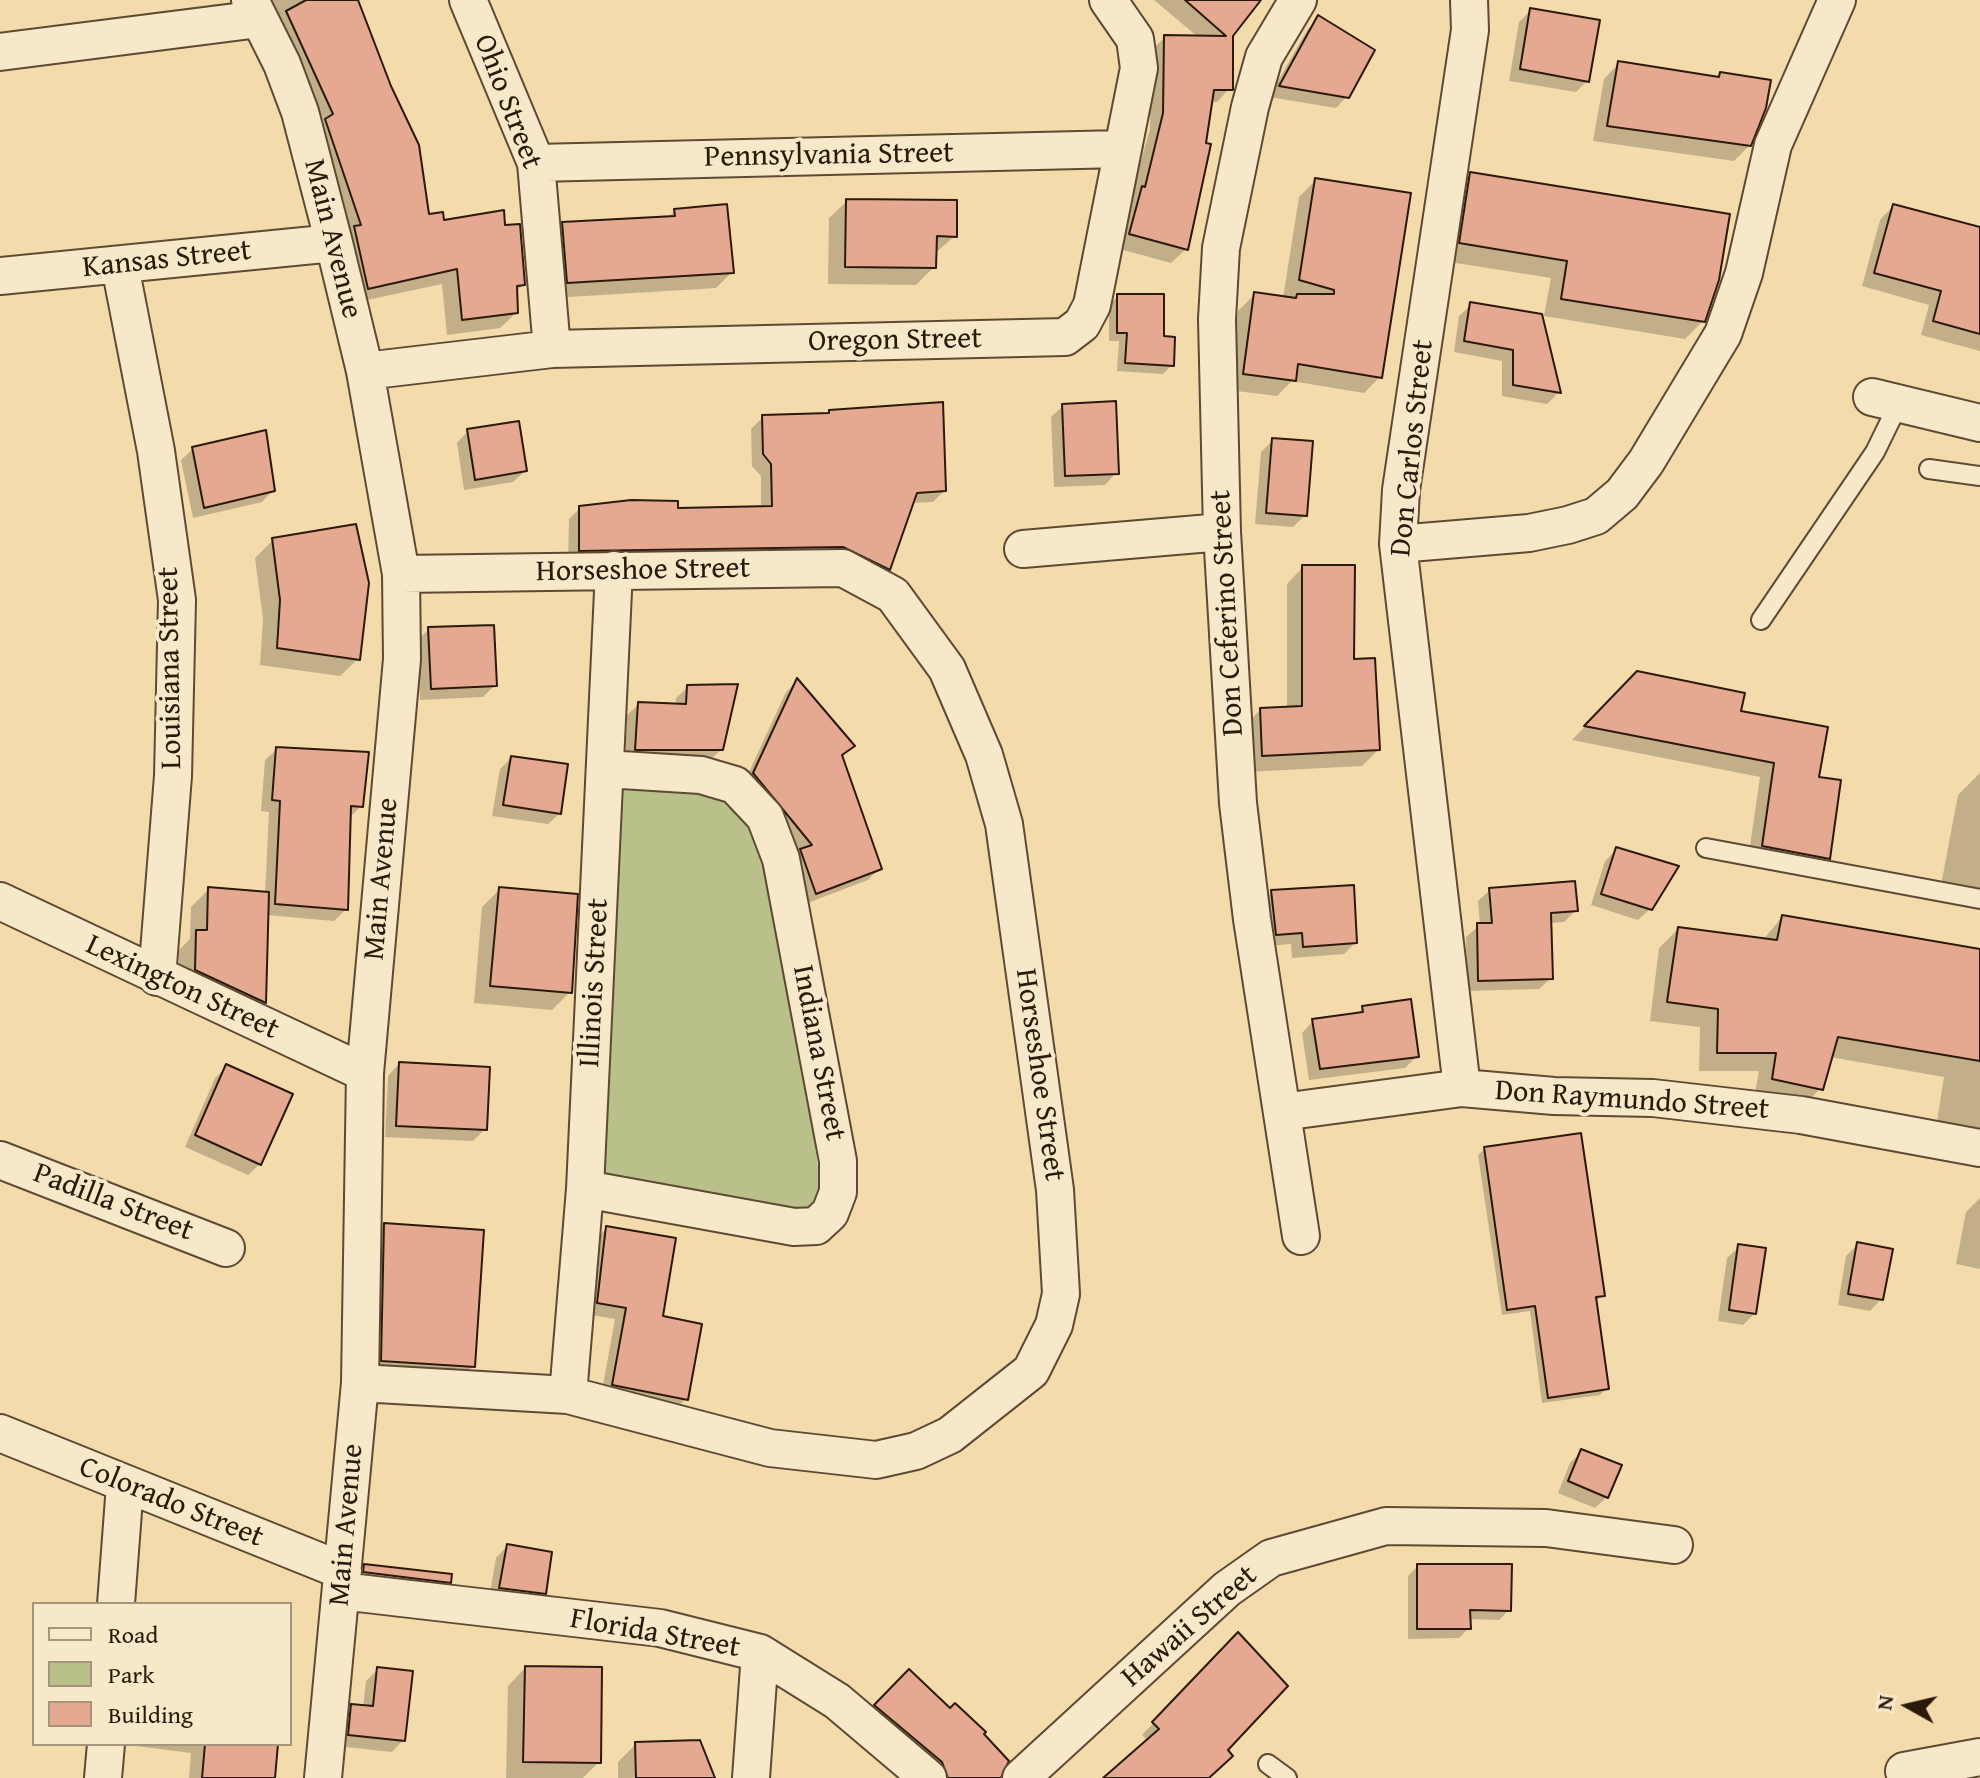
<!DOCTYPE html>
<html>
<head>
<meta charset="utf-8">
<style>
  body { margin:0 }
  #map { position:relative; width:1980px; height:1778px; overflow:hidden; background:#f3dbac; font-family:"Gentium Book Plus",serif }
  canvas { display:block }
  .legend { position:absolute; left:32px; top:1602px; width:260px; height:144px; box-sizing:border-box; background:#f7e8c9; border:2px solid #a5957d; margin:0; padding:10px 14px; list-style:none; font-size:24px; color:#2b190c }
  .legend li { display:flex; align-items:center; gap:16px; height:40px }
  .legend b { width:40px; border:2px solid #a5957d }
  .north { position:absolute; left:1868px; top:1666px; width:80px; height:80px; -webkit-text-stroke:6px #f7e8c9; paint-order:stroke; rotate:278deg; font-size:22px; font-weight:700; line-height:32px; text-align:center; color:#2b190c }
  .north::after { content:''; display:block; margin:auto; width:28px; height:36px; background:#2b190c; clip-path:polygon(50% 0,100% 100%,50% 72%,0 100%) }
</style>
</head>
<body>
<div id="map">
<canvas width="1980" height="1778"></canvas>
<ul class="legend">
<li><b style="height:10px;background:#f7e8c9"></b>Road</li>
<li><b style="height:22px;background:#bac08a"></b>Park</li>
<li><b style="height:22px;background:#e5a991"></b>Building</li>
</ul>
<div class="north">N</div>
</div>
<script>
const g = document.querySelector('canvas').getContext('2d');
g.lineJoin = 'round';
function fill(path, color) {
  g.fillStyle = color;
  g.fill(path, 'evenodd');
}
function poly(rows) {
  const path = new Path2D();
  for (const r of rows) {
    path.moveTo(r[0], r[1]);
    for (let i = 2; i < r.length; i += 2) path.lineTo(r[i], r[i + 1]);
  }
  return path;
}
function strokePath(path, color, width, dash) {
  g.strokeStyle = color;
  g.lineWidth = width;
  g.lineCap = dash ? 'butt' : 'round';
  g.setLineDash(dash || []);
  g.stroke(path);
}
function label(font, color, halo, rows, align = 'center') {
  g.font = font + ' "Gentium Book Plus",serif';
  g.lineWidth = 8;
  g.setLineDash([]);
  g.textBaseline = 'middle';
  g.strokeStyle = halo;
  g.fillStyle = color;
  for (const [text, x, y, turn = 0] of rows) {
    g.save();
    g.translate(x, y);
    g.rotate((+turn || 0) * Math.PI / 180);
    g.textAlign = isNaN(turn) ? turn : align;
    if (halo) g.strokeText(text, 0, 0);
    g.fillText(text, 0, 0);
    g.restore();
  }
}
fill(poly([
  [613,776,739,800,775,861,823,1204,811,1221,592,1183]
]), '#bac08a');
fill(poly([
  [267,0,355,0,428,216,442,222,504,227,523,285,515,292,516,313,500,328,447,335,442,284,353,303],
  [1154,0,1259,0,1231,35,1231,87,1217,102,1210,102,1186,249,1171,263,1116,248,1150,129,1151,51,1165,37,1198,37],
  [1531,10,1587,81,1576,92,1509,81,1519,22],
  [1319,18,1347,96,1336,108,1269,97,1307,30],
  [1619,63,1716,79,1720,74,1750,145,1734,161,1593,141,1604,79],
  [1471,174,1703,321,1685,339,1544,316,1551,278,1443,261,1453,192],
  [1316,180,1380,377,1364,393,1292,381,1277,396,1228,390,1238,311,1255,294,1283,298,1299,197],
  [847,201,955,236,934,254,934,267,916,285,828,284,829,218],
  [1893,206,1980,229,1980,351,1921,335,1929,305,1862,286,1880,220],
  [675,211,732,272,716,288,552,298,547,239,563,224,667,218],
  [1118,296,1162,338,1172,365,1163,374,1117,371,1119,341,1109,341,1109,305],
  [1471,305,1559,392,1547,404,1502,396,1502,361,1454,352,1459,316],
  [1063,406,1116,473,1105,485,1054,487,1051,417],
  [830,412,944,491,933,502,911,503,888,569,877,580,568,561,569,519,580,508,761,508,761,476,752,466,751,429,763,417,826,416],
  [468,431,525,471,513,482,464,490,457,443],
  [1273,440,1305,515,1293,527,1255,524,1261,452],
  [193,449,273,490,262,502,193,518,181,460],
  [273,540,358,659,340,676,260,665,263,619,255,558],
  [1303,567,1352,661,1378,750,1362,766,1246,772,1244,727,1260,710,1287,709,1287,584],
  [429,629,495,685,483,697,420,700,417,641],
  [1637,673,1739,712,1816,779,1828,858,1813,872,1748,860,1760,777,1572,740],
  [797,681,853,746,841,758,879,869,868,880,805,904,790,863,799,854,743,785,786,692],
  [688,687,722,749,710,760,625,761,627,715,639,704,676,706,676,698],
  [277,749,361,806,349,818,346,909,334,921,267,915,264,1002,247,1020,178,987,179,950,190,939,191,907,209,889,265,894,269,812,261,811,265,760],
  [511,758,560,813,548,824,492,816,500,769],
  [1980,773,1980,892,1941,885,1958,795],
  [1617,849,1650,909,1638,920,1591,905,1605,861],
  [500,889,570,992,552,1010,474,1003,482,907],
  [1490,890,1576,910,1564,922,1550,923,1551,978,1539,989,1467,991,1466,937,1480,925,1478,901],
  [1272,892,1355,943,1344,954,1292,958,1291,944,1265,946,1260,904],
  [1782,917,1980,951,1980,1155,1934,1140,1944,1077,1830,1057,1821,1088,1802,1107,1754,1098,1759,1071,1699,1071,1700,1027,1650,1021,1659,948,1678,929,1763,940],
  [1363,1008,1417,1056,1405,1068,1309,1080,1302,1033,1313,1021,1356,1015],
  [399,1064,485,1129,473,1141,385,1137,388,1076],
  [227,1067,260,1164,248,1175,185,1147,215,1078],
  [1485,1149,1603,1295,1596,1301,1607,1388,1600,1395,1542,1403,1530,1311,1502,1315,1478,1155],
  [1980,1198,1980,1269,1956,1264,1966,1212],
  [384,1225,473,1366,455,1384,364,1378,367,1243],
  [607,1228,660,1318,686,1399,674,1410,601,1396,615,1319,586,1314,595,1240],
  [1858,1244,1881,1299,1870,1311,1838,1305,1846,1256],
  [1739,1247,1755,1313,1743,1325,1718,1321,1727,1258],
  [1582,1451,1607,1497,1595,1508,1558,1493,1570,1463],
  [507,1546,544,1593,532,1604,489,1599,496,1558],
  [365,1566,449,1582,444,1587,359,1577],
  [1418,1566,1509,1610,1499,1620,1469,1619,1469,1628,1459,1638,1408,1639,1408,1576],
  [1238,1635,1225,1750,1205,1778,1106,1778,1148,1741,1142,1735],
  [525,1668,599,1762,583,1778,506,1778,508,1686],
  [378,1669,403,1740,392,1752,337,1746,340,1718,352,1706,363,1707,366,1681],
  [909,1672,950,1711,999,1778,932,1778,864,1718],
  [120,1744,276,1744,273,1778,189,1778,191,1753],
  [636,1744,713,1778,618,1778,618,1762]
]), '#0003');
const building = poly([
  [306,0,358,0,391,86,419,145,429,214,443,212,444,220,504,210,505,225,520,224,525,285,517,286,518,313,462,320,457,269,368,289,354,226,361,225,325,119,333,114,286,11,306,0],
  [1185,0,1261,0,1233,36,1233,90,1214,90,1206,143,1211,144,1188,250,1129,234,1142,186,1145,187,1163,113,1164,35,1226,36,1185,0],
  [1530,8,1600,20,1589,82,1520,69,1530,8],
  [1318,15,1375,50,1349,98,1279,86,1318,15],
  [1618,61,1719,77,1720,72,1771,80,1766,108,1751,146,1607,126,1618,61],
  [1470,172,1730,214,1719,280,1705,322,1561,299,1567,261,1459,243,1470,172],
  [1315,178,1411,193,1382,378,1298,364,1296,381,1243,374,1254,292,1296,298,1297,294,1334,294,1334,290,1299,280,1315,178],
  [846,199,957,200,957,237,937,236,936,268,845,267,846,199],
  [727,204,734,273,567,283,562,222,675,216,674,209,727,204],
  [1893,204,1980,227,1980,334,1933,321,1941,291,1874,273,1893,204],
  [1117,294,1164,294,1164,336,1175,337,1174,366,1125,363,1127,333,1117,333,1117,294],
  [1470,302,1542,314,1561,393,1513,385,1513,350,1464,341,1470,302],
  [1116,401,1119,474,1065,476,1062,404,1116,401],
  [943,402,946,491,917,493,890,570,843,547,579,551,579,506,631,500,678,501,678,508,772,506,771,464,763,454,762,415,829,413,829,410,943,402],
  [519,421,527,471,475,480,467,429,519,421],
  [266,430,275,491,204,508,192,447,266,430],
  [1272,438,1313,441,1307,516,1266,513,1272,438],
  [356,524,369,583,360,660,277,648,280,600,272,538,356,524],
  [1302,565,1355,565,1354,659,1375,658,1380,750,1262,756,1260,708,1302,706,1302,565],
  [494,625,497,686,431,689,428,627,494,625],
  [1637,671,1745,693,1741,711,1828,727,1819,777,1841,780,1830,859,1762,846,1774,763,1584,726,1637,671],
  [797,678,855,746,842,755,882,869,816,894,800,849,812,845,753,773,797,678],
  [738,684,723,750,635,750,638,702,686,704,687,685,738,684],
  [276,747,369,752,363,807,351,806,348,910,275,904,280,801,272,800,276,747],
  [511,756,568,764,561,814,503,805,511,756],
  [1616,847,1679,866,1652,910,1601,894,1616,847],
  [1575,881,1578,911,1551,913,1553,979,1478,981,1477,923,1492,923,1489,888,1575,881],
  [1354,885,1357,943,1303,947,1302,933,1276,935,1271,890,1354,885],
  [208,887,269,892,266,1003,195,970,196,930,207,930,208,887],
  [499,887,578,894,572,993,490,986,499,887],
  [1782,915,1980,949,1980,1061,1838,1037,1823,1090,1772,1079,1776,1053,1717,1053,1718,1009,1667,1002,1678,927,1777,940,1782,915],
  [1411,999,1419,1057,1320,1069,1312,1019,1363,1012,1362,1006,1411,999],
  [399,1062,490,1067,487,1130,396,1126,399,1062],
  [226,1064,293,1094,261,1165,195,1135,226,1064],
  [1581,1133,1605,1296,1596,1297,1609,1389,1548,1398,1535,1306,1507,1310,1484,1147,1581,1133],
  [384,1223,484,1230,475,1367,381,1361,384,1223],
  [606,1226,676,1238,663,1316,702,1324,688,1400,612,1385,626,1308,597,1303,606,1226],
  [1857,1242,1893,1249,1883,1300,1848,1294,1857,1242],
  [1738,1244,1766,1248,1756,1314,1729,1310,1738,1244],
  [1581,1449,1622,1465,1608,1498,1568,1481,1581,1449],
  [507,1544,552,1552,546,1594,499,1588,507,1544],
  [364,1564,452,1574,451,1583,363,1572,364,1564],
  [1417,1564,1512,1564,1511,1611,1470,1610,1471,1629,1417,1629,1417,1564],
  [1238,1632,1288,1686,1228,1750,1233,1756,1209,1778,1103,1778,1159,1729,1152,1722,1238,1632],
  [525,1666,602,1667,601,1763,523,1762,525,1666],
  [377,1667,413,1671,405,1741,348,1735,351,1704,373,1706,377,1667],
  [909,1669,950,1708,955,1703,986,1732,984,1734,1009,1761,1001,1778,948,1778,942,1762,874,1705,909,1669],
  [700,1740,715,1778,636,1778,635,1742,700,1740],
  [205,1744,278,1744,275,1778,202,1778,205,1744]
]);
fill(building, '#e5a991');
strokePath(building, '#2b190c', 2);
const lane = poly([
  [1929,469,1980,476],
  [1761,620,1875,452,1899,403],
  [1706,848,1980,899],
  [1268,1764,1287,1778]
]);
const street = poly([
  [250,0,282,64,300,112,334,243,365,371,401,574,402,659,365,1073,360,1383,323,1778],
  [468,0,536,163,552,349],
  [1298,0,1264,57,1250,107,1221,248,1217,319,1222,532,1238,803,1252,919,1301,1236],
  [0,52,259,19],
  [536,163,1121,149],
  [120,266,156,451,177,600,173,776,157,977],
  [0,276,334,243],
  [365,371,552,349,1065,337,1082,324,1092,305,1139,68,1135,39,1108,0],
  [1872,397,1980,423],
  [1398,544,1529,533,1568,525,1596,516,1622,494,1646,462,1723,334,1744,273,1773,145,1837,0],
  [1023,549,1222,532],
  [0,901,365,1073],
  [1462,1088,1398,544,1401,490,1470,30,1469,0],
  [1282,1112,1462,1088,1554,1096,1653,1098,1801,1115,1980,1148],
  [0,1160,226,1248],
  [585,1189,794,1227,816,1226,830,1213,838,1192,838,1161,781,859,765,817,735,785,701,775,606,769],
  [360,1383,568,1395,770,1448,876,1460,916,1451,950,1435,1031,1371,1054,1325,1061,1294,1055,1190,1004,824,984,755,947,669,893,595,843,568,401,574],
  [568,1395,585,1189,614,570],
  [0,1433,343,1571],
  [341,1591,660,1628,760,1653,837,1701,928,1778],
  [116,1604,125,1485],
  [1904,1771,1980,1757],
  [103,1778,106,1744],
  [751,1778,760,1653],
  [1021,1778,1227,1589,1271,1558,1386,1526,1546,1528,1674,1545]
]);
strokePath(lane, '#5d4a34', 22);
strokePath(street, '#5d4a34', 40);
strokePath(lane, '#f7e8c9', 18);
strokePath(street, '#f7e8c9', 36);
label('30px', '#2b190c', '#f7e8c9', [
  ["Ohio Street",507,102,69],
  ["Pennsylvania Street",829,156,-1],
  ["Main Avenue",332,239,76],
  ["Kansas Street",167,260,-6],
  ["Oregon Street",895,341,-1],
  ["Don Carlos Street",1413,448,-84],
  ["Horseshoe Street",643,571,-1],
  ["Don Ceferino Street",1228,613,-93],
  ["Louisiana Street",171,668,-91],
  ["Main Avenue",382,879,-85],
  ["Illinois Street",595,983,-87],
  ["Lexington Street",182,988,25],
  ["Indiana Street",818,1053,79],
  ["Horseshoe Street",1039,1075,82],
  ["Don Raymundo Street",1632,1101,4],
  ["Padilla Street",113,1203,21],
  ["Colorado Street",171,1503,22],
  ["Main Avenue",347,1525,-85],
  ["Hawaii Street",1190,1627,-41],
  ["Florida Street",655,1634,10]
]);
</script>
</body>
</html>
